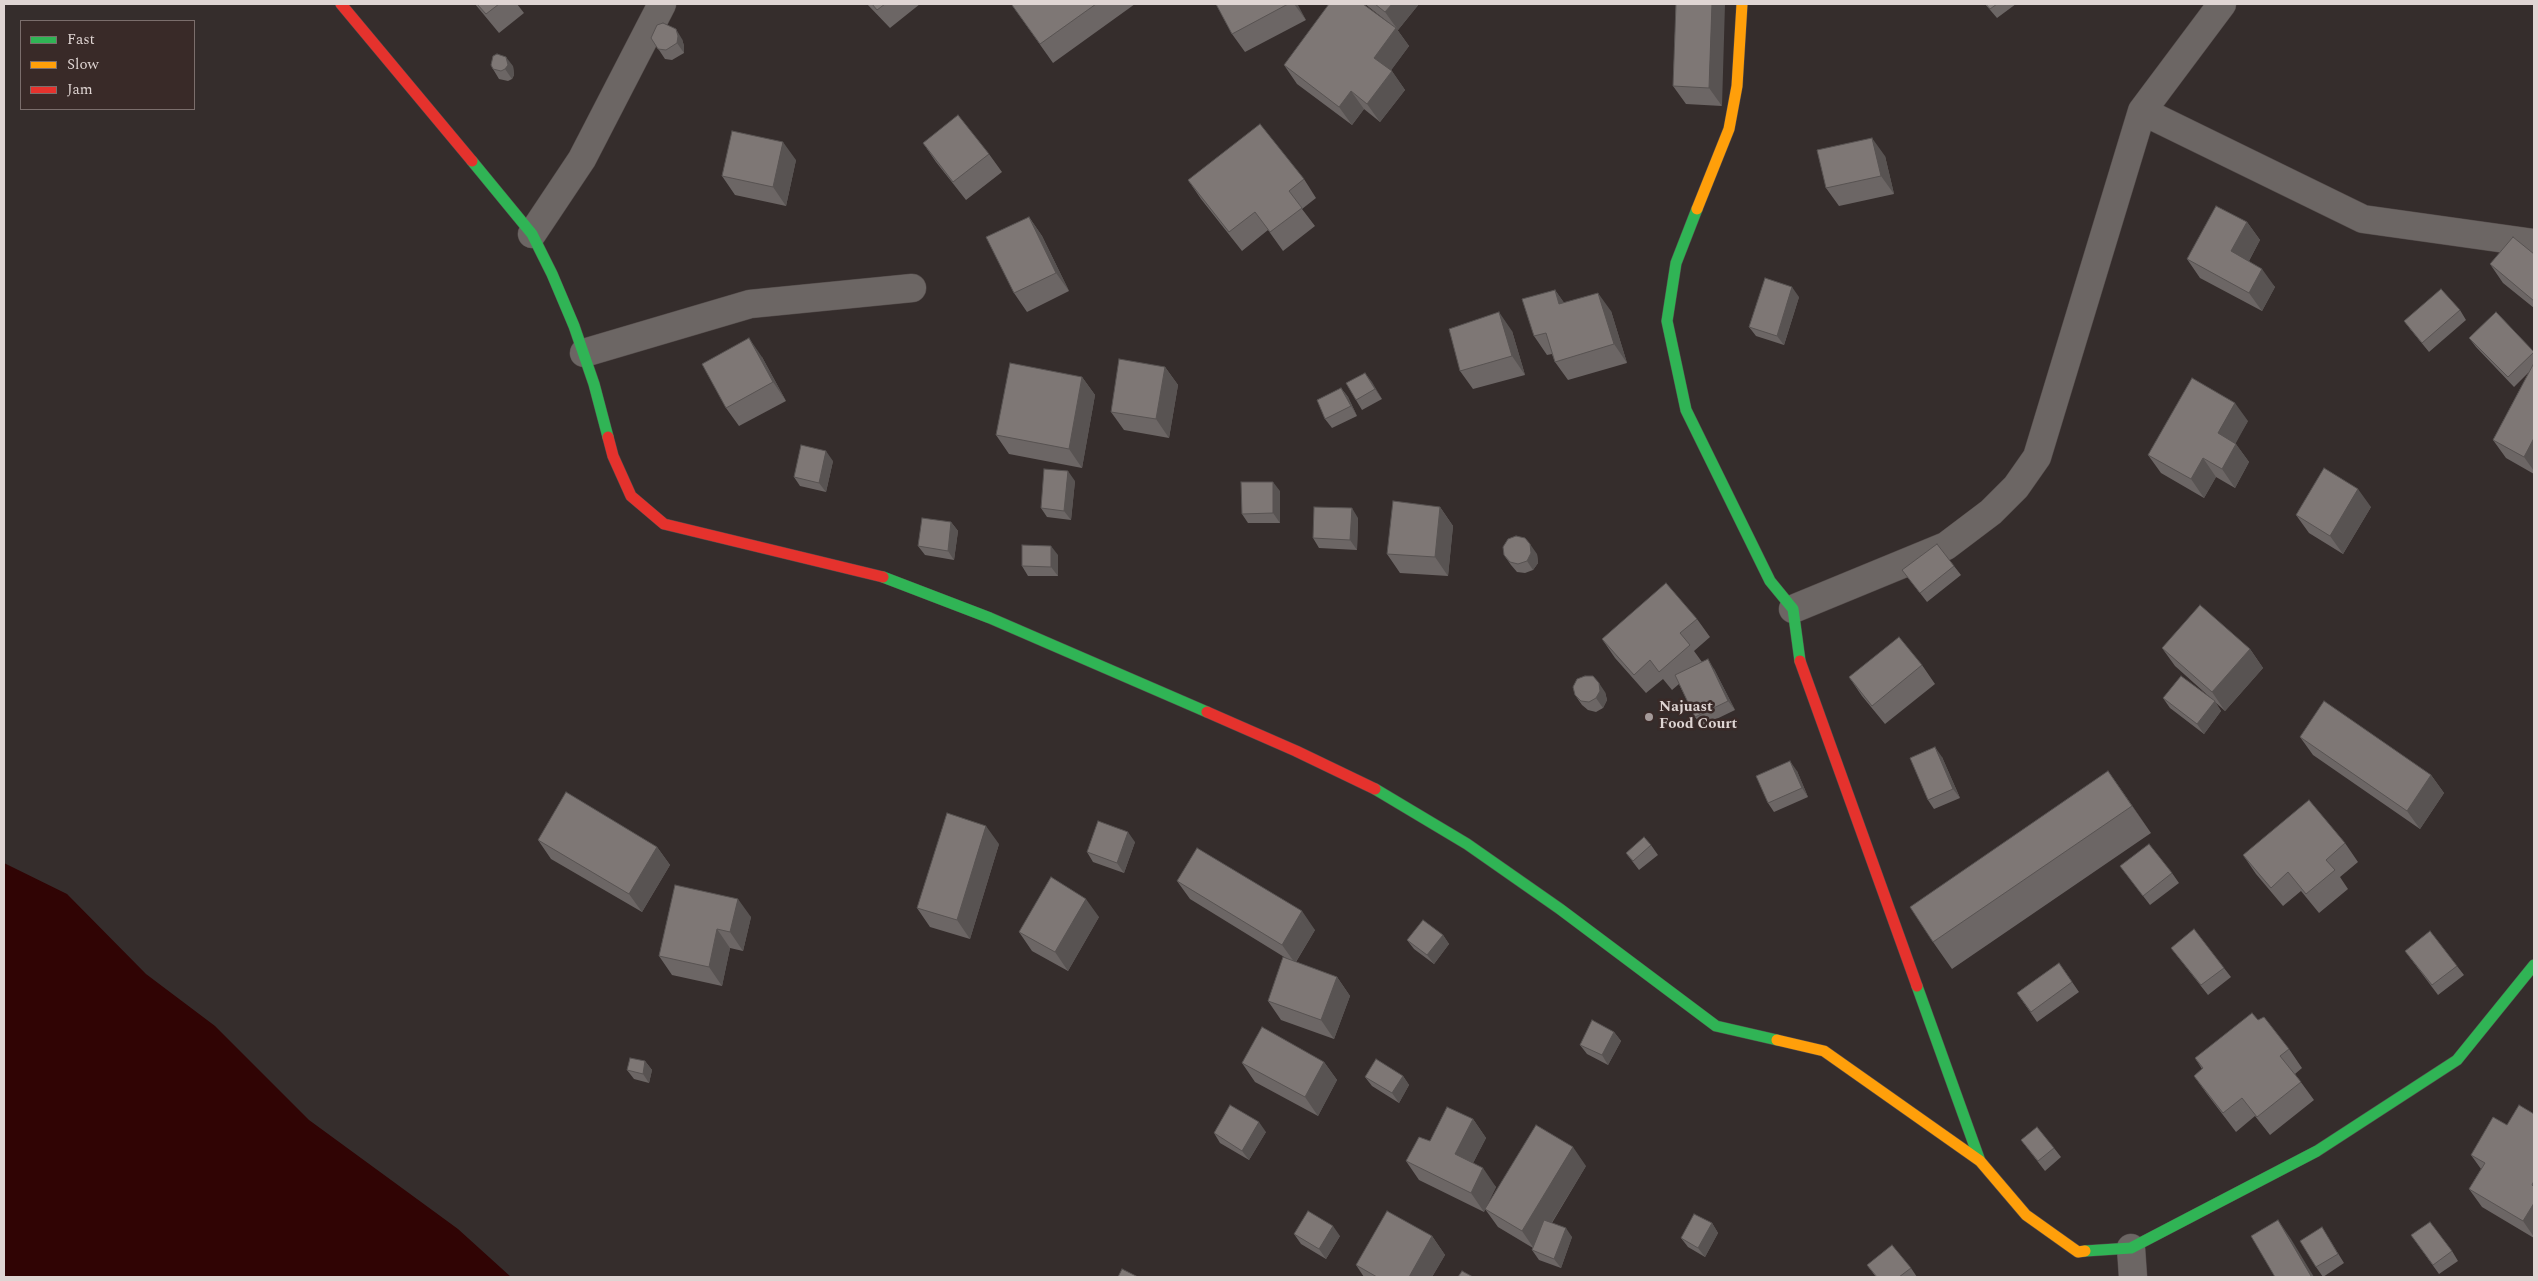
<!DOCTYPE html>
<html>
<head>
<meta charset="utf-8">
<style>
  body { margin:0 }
  #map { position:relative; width:2538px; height:1281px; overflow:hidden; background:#352d2c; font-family:Spectral,serif }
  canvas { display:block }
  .frame { position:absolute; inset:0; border:5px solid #dfd5d3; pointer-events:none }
  .legend { position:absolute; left:20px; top:20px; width:175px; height:90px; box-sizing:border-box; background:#392a28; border:1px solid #7b6e6c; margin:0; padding:6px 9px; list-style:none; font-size:15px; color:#dfd5d3 }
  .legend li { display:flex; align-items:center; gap:10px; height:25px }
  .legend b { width:25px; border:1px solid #7b6e6c }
</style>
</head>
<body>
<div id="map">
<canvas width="2538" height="1281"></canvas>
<div class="frame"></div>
<ul class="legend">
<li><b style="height:6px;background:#30b455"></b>Fast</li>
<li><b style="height:6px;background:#ff9f0a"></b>Slow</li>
<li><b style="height:6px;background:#e5322d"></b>Jam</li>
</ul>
</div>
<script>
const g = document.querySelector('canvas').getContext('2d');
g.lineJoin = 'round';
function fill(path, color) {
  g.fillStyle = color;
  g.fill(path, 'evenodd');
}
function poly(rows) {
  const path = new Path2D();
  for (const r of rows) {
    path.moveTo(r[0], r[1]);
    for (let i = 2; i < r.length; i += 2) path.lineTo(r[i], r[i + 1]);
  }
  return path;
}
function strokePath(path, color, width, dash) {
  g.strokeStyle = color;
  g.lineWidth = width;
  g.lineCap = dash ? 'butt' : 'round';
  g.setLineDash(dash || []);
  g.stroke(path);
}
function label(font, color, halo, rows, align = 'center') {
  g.font = font + ' Spectral,serif';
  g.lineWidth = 5;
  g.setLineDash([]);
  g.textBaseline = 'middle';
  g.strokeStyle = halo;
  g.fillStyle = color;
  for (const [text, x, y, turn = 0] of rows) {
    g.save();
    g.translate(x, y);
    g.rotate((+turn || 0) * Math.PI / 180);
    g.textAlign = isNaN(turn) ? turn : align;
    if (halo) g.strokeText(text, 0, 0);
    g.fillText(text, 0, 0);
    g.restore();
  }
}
fill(poly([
  [4,863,67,894,146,974,215,1026,309,1120,458,1229,511,1277,4,1277]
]), '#300404');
const street = poly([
  [2142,111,2363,219,2534,243],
  [532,234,582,159,662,4],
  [584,353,750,304,912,288],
  [1793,609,1946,546,1991,512,2016,487,2037,457,2142,111,2222,4],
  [2131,1248,2133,1277]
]);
const fast = poly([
  [472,161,532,234,552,274,574,326,594,384,608,437],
  [1697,209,1676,263,1667,321,1686,410,1770,581,1793,609,1800,661],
  [883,577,990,618,1207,712],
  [1375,789,1467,844,1560,909,1716,1026,1777,1040],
  [1917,986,1980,1161],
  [2085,1251,2131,1248,2317,1151,2457,1060,2534,965]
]);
const slow = poly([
  [1697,209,1729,129,1737,86,1742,4],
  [1777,1040,1824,1051,1980,1161,2026,1215,2078,1252,2085,1251]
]);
const jam = poly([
  [341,4,472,161],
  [608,437,613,456,631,496,664,524,883,577],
  [1800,661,1917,986],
  [1207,712,1296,751,1375,789]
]);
strokePath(street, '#534b4a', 29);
strokePath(fast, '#534b4a', 12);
strokePath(slow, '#534b4a', 12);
strokePath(jam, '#534b4a', 12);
strokePath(street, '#6c6664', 28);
strokePath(fast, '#30b455', 11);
strokePath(slow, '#ff9f0a', 11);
strokePath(jam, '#e5322d', 11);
fill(poly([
  [475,4,517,4,524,13,499,33],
  [867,4,920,4,890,28],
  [1014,4,1135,4,1053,63,1012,5],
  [1216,4,1296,4,1306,20,1245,52,1232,34],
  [1365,4,1419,4,1398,30,1396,28,1409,46,1391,70,1405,90,1380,122,1364,109,1352,125,1297,84,1284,65,1389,23],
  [1676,4,1722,106,1686,104,1673,86],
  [1985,4,2016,4,1997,18],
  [651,38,682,39,684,46,684,53,672,60,665,59],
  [513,66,514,75,512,79,508,81,499,79,493,69],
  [923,143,989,154,1002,172,966,200,936,162],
  [1885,156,1894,194,1839,206,1826,188],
  [796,160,786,206,735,195,722,176],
  [1304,179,1316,198,1302,209,1315,226,1283,251,1268,230,1242,251,1201,199,1188,180],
  [1029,217,1042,236,1069,291,1027,312,1014,293],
  [2247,222,2260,240,2249,261,2275,287,2262,311,2200,278,2187,259],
  [2534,254,2534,308,2503,283,2490,264],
  [1555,290,1564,303,1611,311,1627,363,1568,380,1555,362,1552,354,1547,355,1534,336],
  [1799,297,1784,345,1756,336,1749,327],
  [2460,310,2466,320,2429,352,2411,330,2404,321],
  [2496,312,2534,352,2534,474,2506,458,2493,440,2529,372,2514,387,2476,347,2469,338],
  [1512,331,1525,375,1473,389,1460,371],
  [762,357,786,401,739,426,726,408],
  [1165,367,1178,385,1169,438,1124,430,1111,412],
  [1365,373,1382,399,1362,410,1356,400],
  [1082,377,1095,395,1082,468,1009,454,996,435],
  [1341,388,1348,397,1357,416,1332,428,1325,419],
  [2248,421,2235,443,2249,462,2235,488,2216,477,2204,498,2161,473,2148,455],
  [833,461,826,492,800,486,794,477],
  [1075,481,1071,520,1047,517,1041,508],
  [1280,491,1280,523,1248,523,1242,514],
  [1440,507,1453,526,1448,576,1400,573,1387,554],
  [2371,507,2343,554,2309,533,2296,515],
  [1358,518,1357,550,1319,548,1313,538],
  [951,522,958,531,954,560,925,555,918,546],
  [1537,554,1538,563,1533,570,1525,573,1517,572,1511,565,1504,555],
  [1058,555,1058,576,1028,576,1022,566],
  [1954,566,1961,575,1927,602,1902,570],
  [1697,619,1710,637,1694,651,1702,662,1714,669,1735,710,1702,726,1695,717,1679,684,1672,690,1663,679,1646,693,1615,658,1602,639],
  [2162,648,2250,649,2263,668,2225,711,2215,702,2221,711,2204,734,2170,708,2163,698,2213,700,2175,666],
  [1922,665,1935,684,1885,724,1862,696,1849,677],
  [1605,692,1607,700,1603,708,1596,712,1588,710,1582,705,1575,695],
  [2300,737,2431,775,2444,793,2420,829,2313,755],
  [1942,757,1960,798,1934,809,1928,800],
  [1797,771,1808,797,1774,812,1768,803],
  [2108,771,2151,833,1952,969,1933,942],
  [538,840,657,847,670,865,642,912,551,859],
  [1135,842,1124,873,1093,862,1087,852],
  [2345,843,2358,862,2340,877,2348,889,2319,913,2301,891,2283,906,2256,874,2243,855],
  [999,844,970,939,930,927,917,908],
  [1651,845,1658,855,1639,870,1626,853],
  [2120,866,2172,873,2179,883,2150,905],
  [1177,881,1315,930,1296,962,1337,977,1350,996,1334,1039,1281,1020,1268,1001,1289,960,1190,899],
  [675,885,751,917,743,951,730,948,722,986,672,975,659,956],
  [1099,917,1068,971,1032,951,1019,932],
  [1443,935,1449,944,1434,964,1414,949,1407,940],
  [2171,948,2224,968,2231,977,2208,995],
  [2405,951,2457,966,2464,975,2438,995],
  [2059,963,2079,992,2037,1022,2017,993],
  [2258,1020,2289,1049,2302,1068,2295,1074,2314,1100,2270,1135,2255,1116,2236,1132,2207,1094,2194,1076,2202,1069,2195,1058],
  [1614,1032,1621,1041,1608,1065,1587,1054,1580,1045],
  [645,1061,652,1070,649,1083,634,1079,627,1070],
  [1324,1062,1337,1080,1318,1116,1255,1082,1242,1063],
  [1403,1076,1409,1085,1399,1103,1372,1086,1365,1077],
  [2534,1114,2534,1238,2482,1207,2469,1189,2481,1169,2471,1155,2507,1125],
  [1473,1119,1486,1138,1473,1163,1496,1187,1485,1209,1586,1166,1552,1223,1572,1237,1561,1268,1539,1260,1532,1250,1533,1248,1498,1227,1485,1209,1484,1212,1419,1180,1406,1161,1430,1141],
  [1266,1132,1249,1160,1220,1143,1214,1133],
  [2021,1140,2054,1148,2061,1157,2045,1171],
  [1712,1223,1718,1233,1705,1257,1688,1247,1681,1238],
  [1294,1234,1340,1236,1326,1259,1301,1244],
  [2411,1235,2452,1251,2458,1261,2439,1274],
  [1432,1236,1445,1255,1432,1277,1364,1277,1356,1265],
  [2328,1237,2344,1263,2323,1277,2316,1267],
  [1867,1265,1911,1268,1917,1277,1876,1277]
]), '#6c6665');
fill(poly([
  [1294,4,1296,4,1298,5,1306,20],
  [1392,4,1419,4,1398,30,1385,12],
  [1712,4,1725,4,1722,106,1709,88],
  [1396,28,1409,46,1387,76,1374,58],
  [676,29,682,39,684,46,684,53,677,43],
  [506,57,513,66,514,75,512,79,505,69],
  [1392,71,1405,90,1380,122,1367,104],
  [1351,91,1364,109,1352,125,1339,107],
  [1872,138,1885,156,1894,194,1881,176],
  [783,142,796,160,786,206,773,187],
  [1029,217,1042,236,1069,291,1056,273],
  [2247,222,2260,240,2244,270,2231,251],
  [2262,269,2275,287,2262,311,2249,293],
  [1792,287,1799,297,1784,345,1777,336],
  [1555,290,1568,308,1559,304],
  [1598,293,1611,311,1627,363,1614,344],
  [1499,312,1512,331,1525,375,1512,356],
  [749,338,762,357,786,401,773,382],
  [1165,367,1178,385,1169,438,1156,419],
  [1365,373,1372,382,1382,399,1375,389],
  [1082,377,1095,395,1082,468,1069,449],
  [1341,388,1348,397,1357,416,1351,406],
  [2235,403,2248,421,2231,452,2218,433],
  [2534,438,2534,471,2524,457],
  [2236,444,2249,462,2235,488,2222,469],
  [826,451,833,461,826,492,819,483],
  [2203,458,2216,477,2204,498,2191,479],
  [1068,471,1075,481,1071,520,1064,511],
  [1273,482,1280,491,1280,523,1273,513],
  [2358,489,2371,507,2343,554,2330,536],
  [1440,507,1453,526,1448,576,1435,557],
  [1352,508,1358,518,1357,550,1350,540],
  [951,522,958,531,954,560,948,551],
  [1530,544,1537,554,1538,563,1533,570,1527,561],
  [1051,546,1058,555,1058,576,1051,567],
  [2250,649,2263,668,2225,711,2212,692],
  [1708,659,1714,669,1735,710,1728,701],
  [1599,683,1605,692,1607,700,1603,708,1596,698],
  [2215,701,2221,711,2204,734,2197,724],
  [1935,747,1942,757,1960,798,1953,789],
  [1790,761,1797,771,1808,797,1802,788],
  [2108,771,2127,798,2151,833,2132,806],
  [2431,775,2444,793,2420,829,2407,811],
  [986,826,999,844,970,939,957,920],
  [1128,832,1135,842,1124,873,1117,863],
  [657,847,670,865,642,912,629,894],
  [738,899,751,917,743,951,730,932],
  [1086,899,1099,917,1068,971,1055,952],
  [1302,911,1315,930,1295,963,1282,945],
  [717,929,730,948,722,986,709,967],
  [1443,935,1449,944,1434,964,1427,955],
  [1337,977,1350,996,1334,1039,1321,1020],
  [1614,1032,1621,1041,1608,1065,1602,1055],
  [645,1061,652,1070,649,1083,643,1074],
  [1324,1062,1337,1080,1318,1116,1305,1097],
  [1403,1076,1409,1085,1399,1103,1392,1093],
  [1473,1119,1486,1138,1468,1173,1455,1154],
  [1259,1122,1266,1132,1249,1160,1242,1151],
  [1573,1147,1586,1166,1535,1250,1522,1231],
  [1483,1168,1496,1187,1484,1212,1471,1193],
  [2534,1203,2534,1237,2523,1221],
  [2278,1220,2291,1239,2314,1277,2312,1277,2311,1276],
  [1712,1223,1718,1233,1705,1257,1698,1248],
  [1333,1226,1340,1236,1326,1259,1319,1249],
  [1566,1228,1572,1237,1561,1268,1554,1259],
  [1432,1236,1445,1255,1432,1277,1409,1277]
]), '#585352');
const building = poly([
  [477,4,499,4,486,14,477,4],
  [872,4,885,4,877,10,872,4],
  [1014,4,1096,4,1040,44,1012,5,1014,4],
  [1216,4,1288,4,1232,34,1216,4],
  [1329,4,1363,4,1396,28,1374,58,1392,71,1367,104,1351,91,1339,107,1284,65,1329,4],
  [1375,4,1392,4,1385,12,1375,4],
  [1676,4,1712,4,1709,88,1673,86,1676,4],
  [1986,4,1997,4,1990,9,1986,4],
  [663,23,676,29,678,36,677,43,666,50,658,49,651,38,657,25,663,23],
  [497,54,506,57,508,65,505,69,501,71,493,69,491,65,493,56,497,54],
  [958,115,989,154,953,182,923,143,958,115],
  [1260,124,1304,179,1289,191,1302,208,1270,232,1255,212,1229,232,1188,180,1260,124],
  [732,131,783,142,773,187,722,176,732,131],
  [1872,138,1881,176,1826,188,1817,150,1872,138],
  [2216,206,2247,222,2231,251,2262,269,2249,293,2187,259,2216,206],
  [1029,217,1056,273,1014,293,986,237,1029,217],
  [2513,237,2534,254,2534,301,2490,264,2513,237],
  [1765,278,1792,287,1777,336,1749,327,1765,278],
  [2441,289,2460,310,2422,343,2404,321,2441,289],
  [1555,290,1559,304,1598,293,1614,344,1555,362,1546,333,1534,336,1522,299,1555,290],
  [1499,312,1512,356,1460,371,1449,329,1499,312],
  [2496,312,2534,352,2508,377,2469,338,2496,312],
  [749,338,773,382,726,408,702,364,749,338],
  [1119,359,1165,367,1156,419,1111,412,1119,359],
  [1010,363,1082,377,1069,449,996,435,1010,363],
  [2534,363,2534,438,2524,457,2493,440,2534,363],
  [1365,373,1375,389,1356,400,1346,383,1365,373],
  [2192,378,2235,403,2218,433,2236,444,2222,469,2203,458,2191,479,2148,455,2192,378],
  [1341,388,1351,406,1325,419,1317,400,1341,388],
  [801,445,826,451,819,483,794,477,801,445],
  [2324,468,2358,489,2330,536,2296,515,2324,468],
  [1044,469,1068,471,1064,511,1041,508,1044,469],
  [1241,482,1273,482,1273,513,1242,514,1241,482],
  [1393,501,1440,507,1435,557,1387,554,1393,501],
  [1314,507,1352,508,1350,540,1313,538,1314,507],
  [922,518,951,522,948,551,918,546,922,518],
  [1516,536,1525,538,1530,544,1531,553,1527,561,1518,564,1510,562,1504,555,1503,547,1508,539,1516,536],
  [1937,544,1954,566,1920,593,1902,570,1937,544],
  [1022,545,1051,546,1051,567,1022,566,1022,545],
  [1666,583,1697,619,1680,633,1690,645,1659,672,1650,660,1634,675,1602,639,1666,583],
  [2200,605,2250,649,2212,692,2162,648,2200,605],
  [1899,637,1922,665,1872,706,1849,677,1899,637],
  [1708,659,1728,701,1695,717,1675,675,1708,659],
  [1585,676,1593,676,1599,683,1600,691,1596,698,1589,702,1581,701,1575,695,1573,687,1577,679,1585,676],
  [2181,676,2215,701,2197,724,2163,698,2181,676],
  [2324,701,2431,775,2407,811,2300,737,2324,701],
  [1935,747,1953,789,1928,800,1910,758,1935,747],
  [1790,761,1802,788,1768,803,1756,776,1790,761],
  [2108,771,2132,806,1933,942,1910,907,2108,771],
  [566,792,657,847,629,894,538,840,566,792],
  [2309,800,2345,843,2326,860,2335,870,2306,894,2288,872,2271,888,2243,855,2309,800],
  [947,813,986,826,957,920,917,908,947,813],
  [1098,821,1128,832,1117,863,1087,852,1098,821],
  [1644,837,1651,845,1633,861,1626,853,1644,837],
  [2149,844,2172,873,2143,896,2120,866,2149,844],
  [1197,848,1302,911,1282,945,1177,881,1197,848],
  [1051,877,1086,899,1055,952,1019,932,1051,877],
  [675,885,738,899,730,932,717,929,709,967,659,956,675,885],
  [1423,920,1443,935,1427,955,1407,940,1423,920],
  [2194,929,2224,968,2201,985,2171,948,2194,929],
  [2430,931,2457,966,2432,985,2405,951,2430,931],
  [1283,957,1337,977,1321,1020,1268,1001,1283,957],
  [2059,963,2072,982,2031,1012,2017,993,2059,963],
  [2252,1013,2258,1020,2264,1017,2289,1049,2280,1056,2301,1082,2257,1117,2242,1098,2223,1113,2194,1076,2203,1068,2195,1058,2252,1013],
  [1592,1020,1614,1032,1602,1055,1580,1045,1592,1020],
  [1262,1027,1324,1062,1305,1097,1242,1063,1262,1027],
  [630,1058,645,1061,643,1074,627,1070,630,1058],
  [1376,1059,1403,1076,1392,1093,1365,1077,1376,1059],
  [1230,1105,1259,1122,1242,1151,1214,1133,1230,1105],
  [2519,1105,2534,1114,2534,1181,2532,1185,2534,1187,2534,1203,2523,1221,2469,1189,2485,1163,2471,1155,2493,1117,2507,1125,2519,1105],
  [1447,1107,1473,1119,1455,1154,1483,1168,1471,1193,1406,1161,1419,1137,1430,1141,1447,1107],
  [1536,1125,1573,1147,1522,1231,1485,1209,1536,1125],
  [2037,1127,2054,1148,2038,1161,2021,1140,2037,1127],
  [1308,1211,1333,1226,1319,1249,1294,1234,1308,1211],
  [1387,1211,1432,1236,1409,1277,1377,1277,1356,1265,1387,1211],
  [1694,1214,1712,1223,1698,1248,1681,1238,1694,1214],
  [1544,1220,1566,1228,1554,1259,1532,1250,1544,1220],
  [2278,1220,2311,1276,2309,1277,2275,1277,2251,1236,2278,1220],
  [2430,1222,2452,1251,2433,1265,2411,1235,2430,1222],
  [2322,1227,2338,1254,2316,1267,2300,1241,2322,1227],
  [1892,1245,1911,1268,1899,1277,1877,1277,1867,1265,1892,1245],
  [1122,1269,1138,1277,1118,1277,1122,1269],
  [1462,1271,1473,1277,1458,1277,1462,1271]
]);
fill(building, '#7e7775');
strokePath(building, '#585352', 1);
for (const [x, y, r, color] of [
  [1649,717,5,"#a49a99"]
]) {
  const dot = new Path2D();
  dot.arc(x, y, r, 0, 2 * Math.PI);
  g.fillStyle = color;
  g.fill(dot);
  strokePath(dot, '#392a28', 2);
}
label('bold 15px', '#dfd5d3', '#392a28', [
  ["Najuast",1659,708],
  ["Food Court",1659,725]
], 'left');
</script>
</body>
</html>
